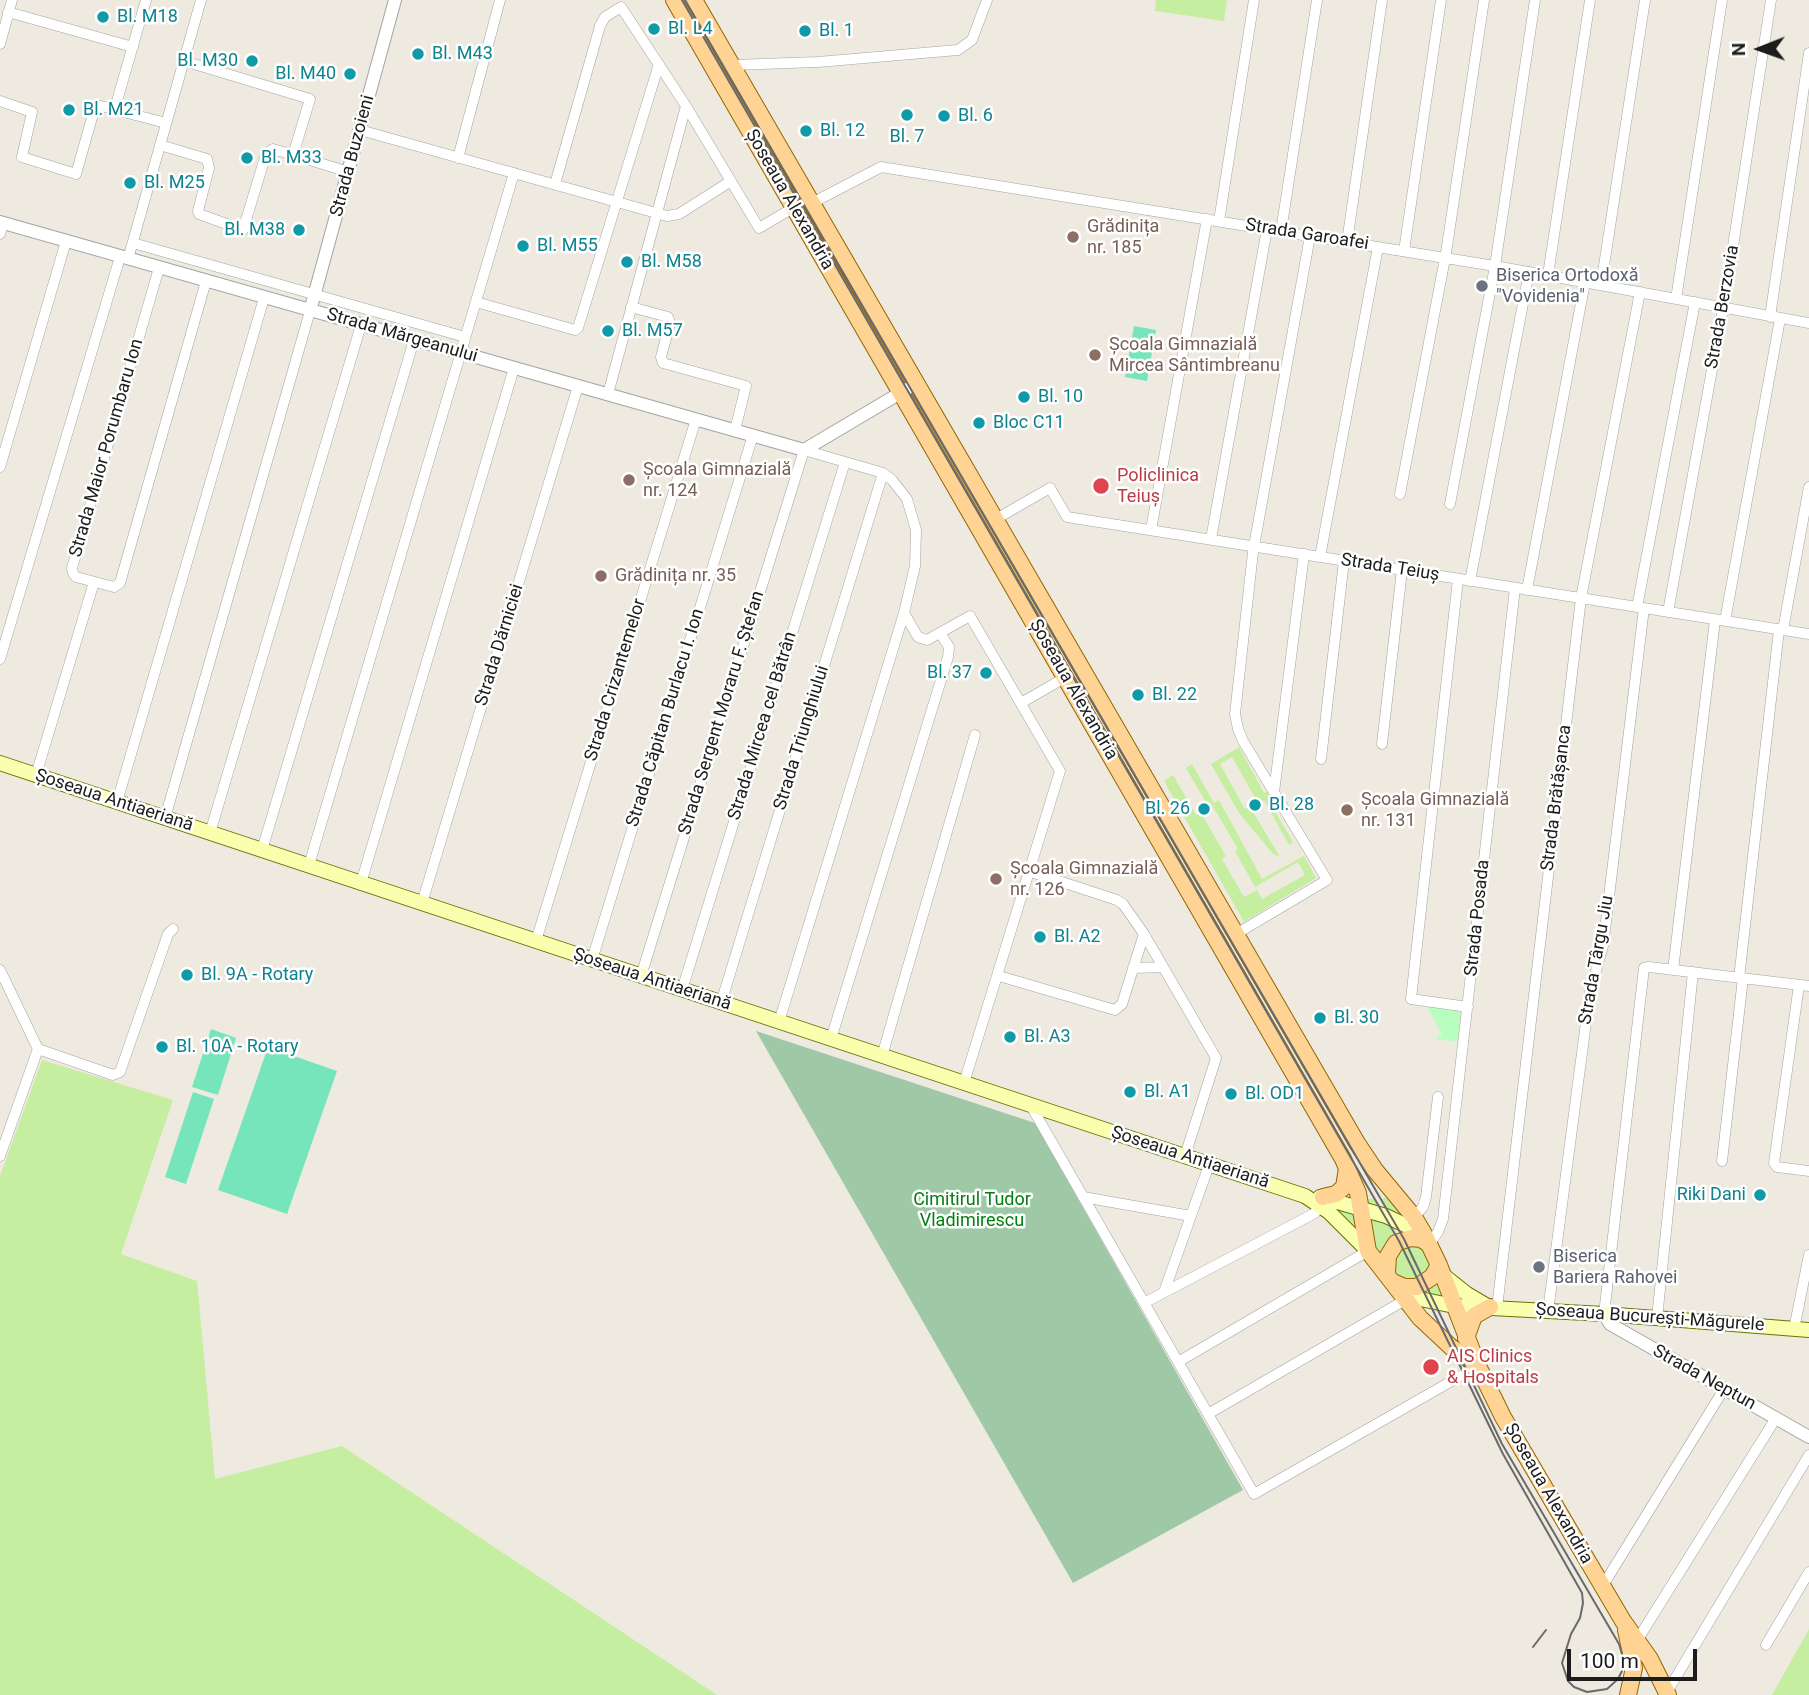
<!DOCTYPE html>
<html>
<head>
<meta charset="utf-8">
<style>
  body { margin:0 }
  #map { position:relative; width:1809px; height:1695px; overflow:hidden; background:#eeeae0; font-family:Roboto,sans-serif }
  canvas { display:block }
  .north { position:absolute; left:1725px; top:14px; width:70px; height:70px; -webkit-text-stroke:5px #fff; paint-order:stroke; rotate:269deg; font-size:19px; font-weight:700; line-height:28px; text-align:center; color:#1c1c1c }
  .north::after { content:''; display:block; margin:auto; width:24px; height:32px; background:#1c1c1c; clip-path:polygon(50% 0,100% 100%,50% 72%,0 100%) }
  .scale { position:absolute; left:1567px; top:1649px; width:130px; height:32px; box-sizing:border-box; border:4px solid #1c1c1c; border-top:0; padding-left:9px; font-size:21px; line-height:24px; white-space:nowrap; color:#1c1c1c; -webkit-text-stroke:5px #fff; paint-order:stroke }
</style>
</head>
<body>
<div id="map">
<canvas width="1809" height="1695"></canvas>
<div class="north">N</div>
<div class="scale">100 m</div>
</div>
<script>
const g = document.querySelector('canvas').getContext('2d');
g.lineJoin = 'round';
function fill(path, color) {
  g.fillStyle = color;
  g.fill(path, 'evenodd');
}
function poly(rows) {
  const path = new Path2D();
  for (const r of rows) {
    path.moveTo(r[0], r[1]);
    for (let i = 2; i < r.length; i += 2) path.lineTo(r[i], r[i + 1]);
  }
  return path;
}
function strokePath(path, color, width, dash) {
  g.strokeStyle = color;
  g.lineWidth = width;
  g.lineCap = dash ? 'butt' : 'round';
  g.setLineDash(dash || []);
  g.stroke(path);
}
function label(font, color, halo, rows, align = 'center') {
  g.font = font + ' Roboto,sans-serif';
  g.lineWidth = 5;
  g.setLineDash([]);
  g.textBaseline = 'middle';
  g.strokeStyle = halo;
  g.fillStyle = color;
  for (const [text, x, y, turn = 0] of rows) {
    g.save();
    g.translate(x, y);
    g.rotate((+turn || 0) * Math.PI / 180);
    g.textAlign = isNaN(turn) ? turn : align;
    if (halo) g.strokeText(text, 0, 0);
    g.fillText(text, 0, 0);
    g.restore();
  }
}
fill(poly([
  [1156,0,1227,0,1224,21,1155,11],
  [1239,747,1264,793,1270,790,1273,794,1267,798,1293,842,1289,845,1264,800,1258,803,1232,757,1220,764,1245,809,1250,807,1280,857,1273,854,1239,813,1211,764],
  [1192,764,1214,803,1219,800,1262,879,1304,856,1316,878,1244,922,1164,781,1173,775,1196,815,1201,813,1226,856,1222,859,1244,897,1257,890,1262,899,1305,875,1298,862,1255,887,1235,851,1238,849,1212,805,1208,806,1186,768],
  [42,1060,173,1100,121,1254,197,1281,215,1479,342,1446,717,1695,0,1695,0,1176],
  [1396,1195,1454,1306,1435,1303,1426,1283,1422,1285,1430,1303,1411,1298,1323,1197,1360,1209,1359,1198,1376,1199,1400,1241,1404,1239,1381,1199],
  [1809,1629,1809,1695,1772,1695]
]), '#c5eea1');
fill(poly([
  [756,1031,1035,1123,1243,1490,1073,1583]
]), '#9fc9a6');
fill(poly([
  [1425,1003,1461,1008,1458,1041,1438,1040,1436,1038,1442,1035]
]), '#b8febe');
fill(poly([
  [1134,326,1156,330,1147,381,1125,377],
  [211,1029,236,1038,218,1095,192,1087],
  [268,1047,337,1071,287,1214,218,1190],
  [193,1092,214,1099,186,1184,165,1177]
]), '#76e5bc');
const minor = poly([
  [8,12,133,47],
  [0,44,12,0],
  [733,65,818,62,958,50,972,40,987,0],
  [0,101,32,112,22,157,76,174,95,107,97,105,166,123],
  [115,108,146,0],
  [360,130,667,216,679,214,731,181],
  [160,145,207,159,209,168,198,211,199,214,243,230,266,154,273,149,293,155,310,99,184,61],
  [293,155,349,172],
  [458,158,500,0],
  [555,184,600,26,605,17,621,7,686,106,759,228,793,208],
  [812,203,881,167,1495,266,1809,323],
  [1219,221,1254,0],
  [1281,231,1317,0],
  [0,234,3,223],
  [1347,242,1382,0],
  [133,243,465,337],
  [1404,251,1441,0],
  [128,259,201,0],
  [159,268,72,568,73,573,76,577,114,587,120,583,206,281],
  [1548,275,1590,0],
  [1601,285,1645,0],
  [1676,299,1722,0],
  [476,302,575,330,578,328,659,64],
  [631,307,668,317,670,323,661,357,663,363,746,386,735,430],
  [1770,317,1809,53],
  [608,394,686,106],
  [0,467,66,241],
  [1400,494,1446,253,1484,0],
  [1450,504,1495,266,1535,0],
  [996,519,1050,488,1067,517,1809,634],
  [1151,530,1207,219],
  [1211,539,1267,229],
  [1320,557,1378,247],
  [1458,579,1411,999,1468,1007],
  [1470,581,1529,272],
  [1527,590,1585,282],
  [1637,607,1695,302],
  [1668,612,1725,298,1771,0],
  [1725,621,1780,319],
  [1783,630,1809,487],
  [0,659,120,257],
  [1021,703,1066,677],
  [1382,744,1402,570],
  [1321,759,1344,561],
  [36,775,94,582],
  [1274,792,1304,554],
  [117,802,264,298],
  [165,818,310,311],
  [210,833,361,325],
  [262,850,414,340],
  [309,865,514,173],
  [1031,872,1117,900,1123,904,1144,934,1216,1058,1185,1156],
  [361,883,514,368],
  [422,903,578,386],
  [1236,934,1327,880,1243,741,1238,729,1235,714,1253,552,1310,236],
  [536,941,696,419],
  [592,960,753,435],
  [1133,968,1163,967],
  [0,970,38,1049,0,1156],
  [1673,970,1715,620],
  [641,976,804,450,883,473,892,480,907,499,916,530,915,566,904,613,918,637,927,640,970,616,1060,771,964,1083],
  [999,976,1115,1010,1122,1004,1144,934],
  [1739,978,1779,630],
  [1799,985,1774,1163,1777,1167,1809,1171],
  [682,990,845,462],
  [721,1003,883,473],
  [779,1022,904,613],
  [831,1039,948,657,949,647,940,633],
  [38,1049,113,1075,120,1072,168,934,173,929],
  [882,1056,975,735],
  [1031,1106,1254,1494,1478,1366],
  [1722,1161,1743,978],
  [1083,1197,1191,1216],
  [1414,1217,1423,1207,1426,1197,1438,1097],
  [1429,1244,1438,1232,1443,1219,1515,588],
  [1164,1292,1209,1165],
  [1144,1303,1315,1213,1319,1205],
  [1497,1308,1581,598,1640,292],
  [1548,1311,1590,992,1603,946,1644,608],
  [1604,1314,1644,968,1649,967,1809,986],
  [1657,1318,1693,972],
  [1794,1329,1809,1255],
  [1178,1362,1368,1251],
  [1208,1414,1405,1300],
  [1602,1587,1724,1389],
  [1638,1639,1776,1418],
  [1766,1645,1809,1572],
  [1667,1692,1809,1455]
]);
const tertiary = poly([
  [0,222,804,450,907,389],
  [310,311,395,0],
  [1604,1314,1610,1324,1809,1437]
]);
const secondary = poly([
  [0,763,1305,1196,1329,1212,1368,1251],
  [1320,1197,1386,1216,1424,1234],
  [1443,1275,1467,1294,1489,1307],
  [1401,1295,1454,1306,1604,1314,1809,1330]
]);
const primary = poly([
  [674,0,1343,1159,1358,1193,1368,1251,1420,1318,1451,1347,1477,1365],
  [694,0,1357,1143,1375,1170,1414,1217,1424,1234,1439,1265,1478,1366,1503,1417,1623,1621,1650,1659,1668,1695],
  [1323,1197,1336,1194,1344,1187,1347,1168],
  [1387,1273,1388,1256,1396,1243,1411,1238,1421,1239,1429,1244],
  [1393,1282,1404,1287,1417,1287,1432,1277,1439,1265],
  [1466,1338,1474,1316,1490,1307],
  [1626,1630,1634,1668,1628,1695]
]);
strokePath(minor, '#a3a3a3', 11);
strokePath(tertiary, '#a3a3a3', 14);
strokePath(secondary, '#677500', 16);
strokePath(primary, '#936500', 18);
strokePath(minor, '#fff', 10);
strokePath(tertiary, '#fff', 12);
strokePath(secondary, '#f9ffae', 14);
strokePath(primary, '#ffd394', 16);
strokePath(poly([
  [682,0,1399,1241,1503,1454,1582,1593,1583,1603,1580,1618,1571,1634,1562,1663,1568,1681,1574,1687,1587,1692,1607,1689,1618,1679,1622,1671,1622,1654,1619,1644,1502,1444,1404,1239,685,0],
  [1533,1647,1546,1630]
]), '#6a6a6a', 2);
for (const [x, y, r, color] of [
  [103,17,7,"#0f9aa8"],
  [654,29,7,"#0f9aa8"],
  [805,31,7,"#0f9aa8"],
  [418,54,7,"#0f9aa8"],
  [252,61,7,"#0f9aa8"],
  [350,74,7,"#0f9aa8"],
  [69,110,7,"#0f9aa8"],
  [907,115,7,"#0f9aa8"],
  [944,116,7,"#0f9aa8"],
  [806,131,7,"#0f9aa8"],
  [247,158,7,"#0f9aa8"],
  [130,183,7,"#0f9aa8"],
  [299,230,7,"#0f9aa8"],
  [1073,237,7,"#8d6e63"],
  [523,246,7,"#0f9aa8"],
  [627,262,7,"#0f9aa8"],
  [1482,286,7,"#6b7280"],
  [608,331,7,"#0f9aa8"],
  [1095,355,7,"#8d6e63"],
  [1024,397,7,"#0f9aa8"],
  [979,423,7,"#0f9aa8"],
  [629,480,7,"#8d6e63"],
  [1101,486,9,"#e0444e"],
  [601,576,7,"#8d6e63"],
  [986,673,7,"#0f9aa8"],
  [1138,695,7,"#0f9aa8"],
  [1255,805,7,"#0f9aa8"],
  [1204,809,7,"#0f9aa8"],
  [1347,810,7,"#8d6e63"],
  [996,879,7,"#8d6e63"],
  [1040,937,7,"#0f9aa8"],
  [187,975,7,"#0f9aa8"],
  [1320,1018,7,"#0f9aa8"],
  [1010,1037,7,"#0f9aa8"],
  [162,1047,7,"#0f9aa8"],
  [1130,1092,7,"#0f9aa8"],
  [1231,1094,7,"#0f9aa8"],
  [1760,1195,7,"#0f9aa8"],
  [1539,1267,7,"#6b7280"],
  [1431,1367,9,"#e0444e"]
]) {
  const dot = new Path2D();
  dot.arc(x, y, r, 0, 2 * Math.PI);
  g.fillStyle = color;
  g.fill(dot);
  strokePath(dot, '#fff', 2.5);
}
label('18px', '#0d838f', '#fff', [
  ["Bl. M18",117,17],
  ["Bl. L4",668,29],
  ["Bl. 1",819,31],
  ["Bl. M43",432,54],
  ["Bl. M30",238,61,"right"],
  ["Bl. M40",336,74,"right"],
  ["Bl. M21",83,110],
  ["Bl. 6",958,116],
  ["Bl. 12",820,131],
  ["Bl. 7",907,137,"center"],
  ["Bl. M33",261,158],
  ["Bl. M25",144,183],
  ["Bl. M38",285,230,"right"],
  ["Bl. M55",537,246],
  ["Bl. M58",641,262],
  ["Bl. M57",622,331],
  ["Bl. 10",1038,397],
  ["Bloc C11",993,423],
  ["Bl. 37",972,673,"right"],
  ["Bl. 22",1152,695],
  ["Bl. 28",1269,805],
  ["Bl. 26",1190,809,"right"],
  ["Bl. A2",1054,937],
  ["Bl. 9A - Rotary",201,975],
  ["Bl. 30",1334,1018],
  ["Bl. A3",1024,1037],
  ["Bl. 10A - Rotary",176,1047],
  ["Bl. A1",1144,1092],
  ["Bl. OD1",1245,1094],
  ["Riki Dani",1746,1195,"right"]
], 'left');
label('18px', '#1c1c1c', '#fff', [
  ["Strada Buzoieni",353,156,-75],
  ["Șoseaua Alexandria",789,200,60],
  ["Strada Garoafei",1307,235,9],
  ["Strada Berzovia",1723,307,-80],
  ["Strada Mărgeanului",402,336,16],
  ["Strada Maior Porumbaru Ion",107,448,-74],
  ["Strada Teiuș",1390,568,9],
  ["Strada Dărniciei",500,645,-73],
  ["Strada Crizantemelor",616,680,-73],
  ["Șoseaua Alexandria",1073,690,60],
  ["Strada Sergent Moraru F. Ștefan",722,713,-73],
  ["Strada Căpitan Burlacu I. Ion",666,718,-73],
  ["Strada Mircea cel Bătrân",763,726,-73],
  ["Strada Triunghiului",802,738,-73],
  ["Strada Brătășanca",1557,798,-83],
  ["Șoseaua Antiaeriană",114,801,18],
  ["Strada Posada",1478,918,-84],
  ["Strada Târgu Jiu",1597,960,-80],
  ["Șoseaua Antiaeriană",652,980,18],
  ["Șoseaua Antiaeriană",1190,1158,18],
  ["Șoseaua București-Măgurele",1650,1318,4],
  ["Strada Neptun",1704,1378,29],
  ["Șoseaua Alexandria",1548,1494,60]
]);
label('18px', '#785e54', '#fff', [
  ["Grădinița",1087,227],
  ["nr. 185",1087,248],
  ["Școala Gimnazială",1109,345],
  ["Mircea Sântimbreanu",1109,366],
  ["Școala Gimnazială",643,470],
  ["nr. 124",643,491],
  ["Grădinița nr. 35",615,576],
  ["Școala Gimnazială",1361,800],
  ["nr. 131",1361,821],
  ["Școala Gimnazială",1010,869],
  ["nr. 126",1010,890]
], 'left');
label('18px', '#5b616d', '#fff', [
  ["Biserica Ortodoxă",1496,276],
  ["\"Vovidenia\"",1496,297],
  ["Biserica",1553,1257],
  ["Bariera Rahovei",1553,1278]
], 'left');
label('18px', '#be3a42', '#fff', [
  ["Policlinica",1117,476],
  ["Teiuș",1117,497],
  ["AIS Clinics",1447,1357],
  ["& Hospitals",1447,1378]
], 'left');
label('18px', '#02810f', '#fff', [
  ["Cimitirul Tudor",972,1200],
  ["Vladimirescu",972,1221]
]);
</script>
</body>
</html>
